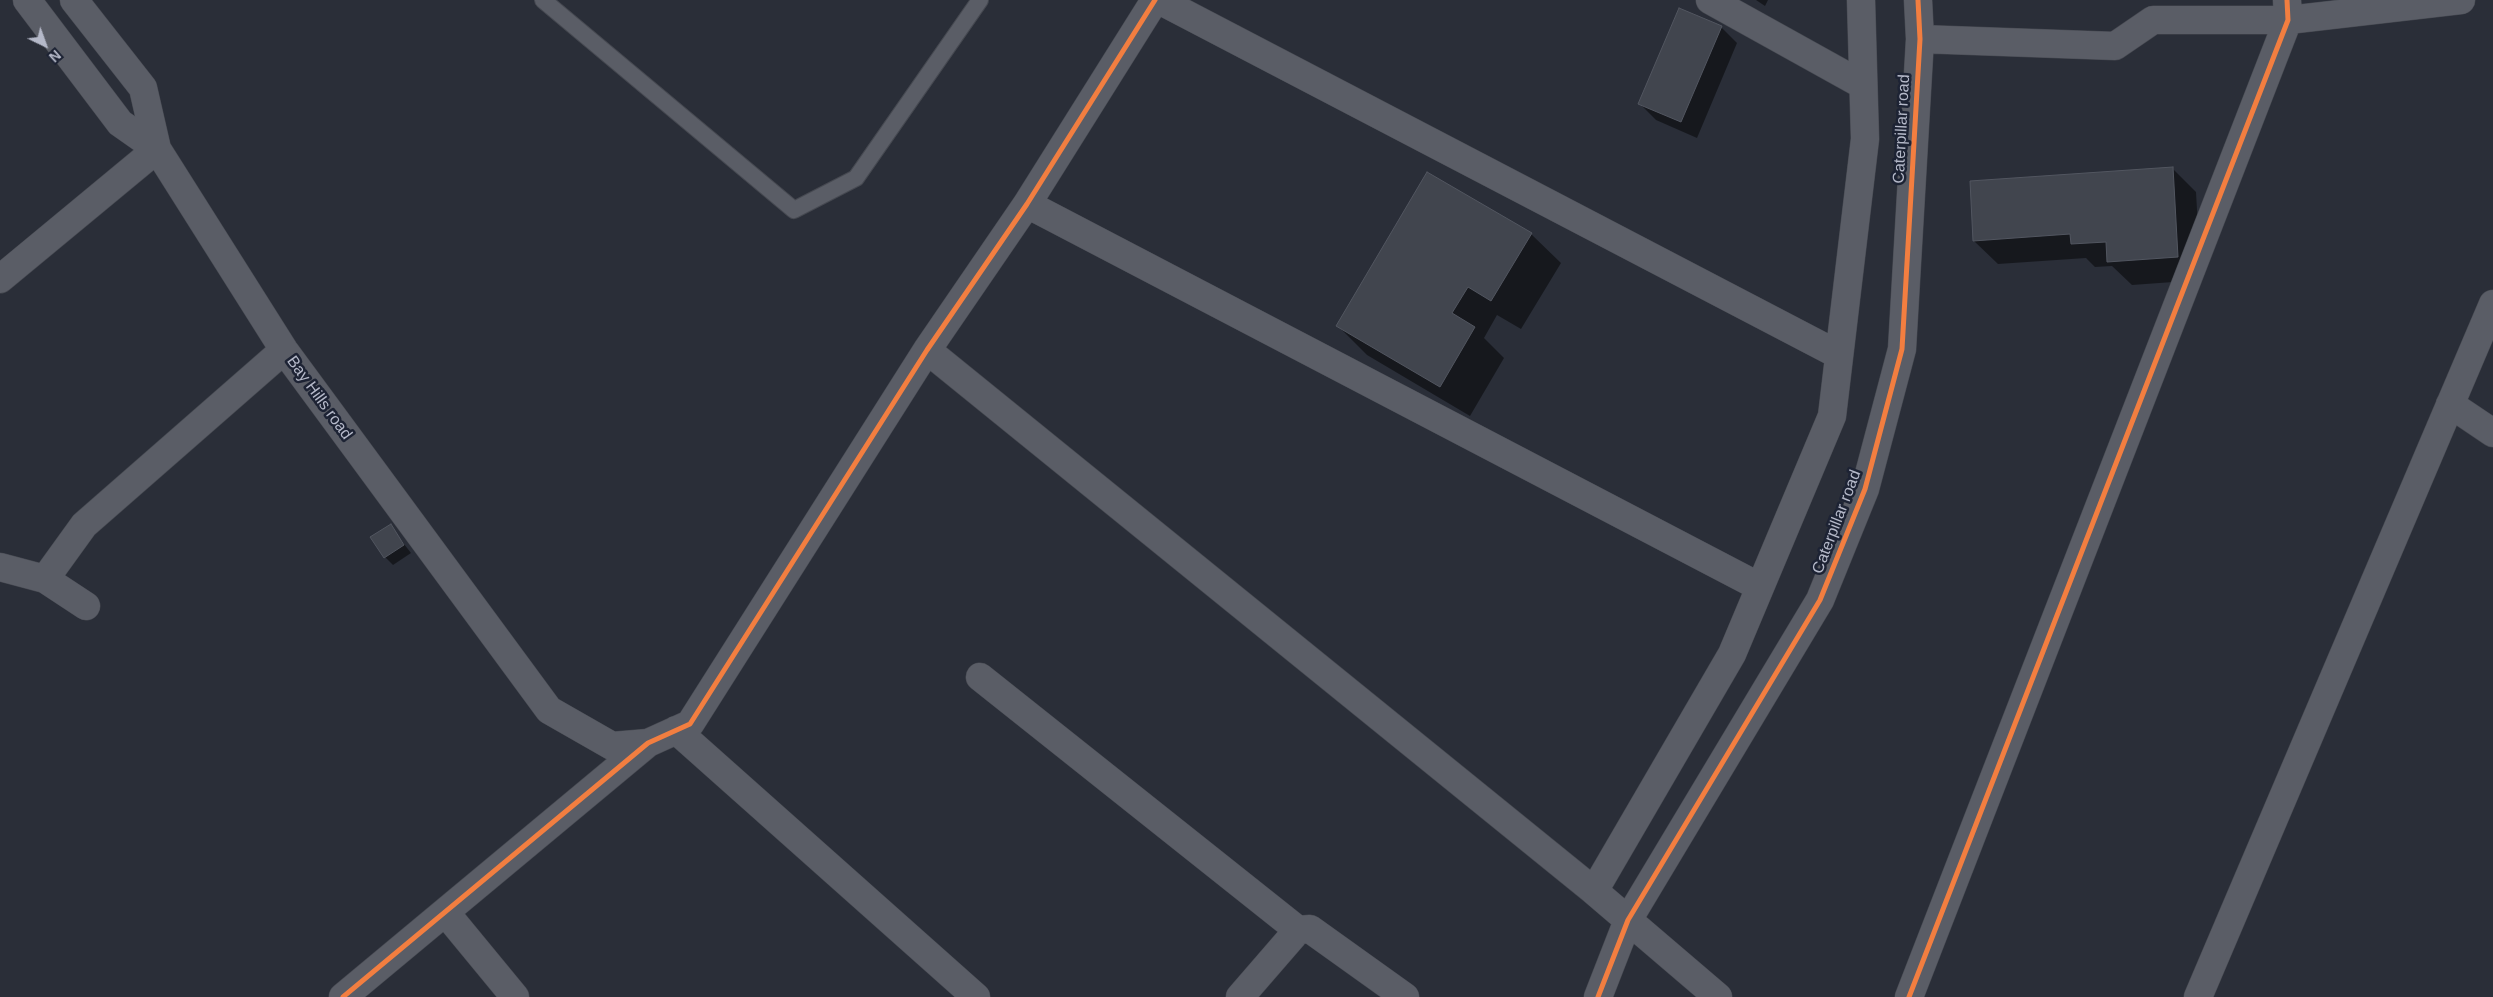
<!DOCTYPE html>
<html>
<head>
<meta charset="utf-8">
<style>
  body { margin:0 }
  #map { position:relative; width:2493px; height:997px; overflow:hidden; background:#2a2e38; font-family:Arial,sans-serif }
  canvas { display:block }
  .north { position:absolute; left:20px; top:20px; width:50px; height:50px; -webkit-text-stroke:4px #1d2334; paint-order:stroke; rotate:138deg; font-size:14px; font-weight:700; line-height:20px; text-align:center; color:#b5b9c9 }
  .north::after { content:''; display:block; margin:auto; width:18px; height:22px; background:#b5b9c9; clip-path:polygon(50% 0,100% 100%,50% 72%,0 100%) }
</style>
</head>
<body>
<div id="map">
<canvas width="2493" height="997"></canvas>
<div class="north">N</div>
</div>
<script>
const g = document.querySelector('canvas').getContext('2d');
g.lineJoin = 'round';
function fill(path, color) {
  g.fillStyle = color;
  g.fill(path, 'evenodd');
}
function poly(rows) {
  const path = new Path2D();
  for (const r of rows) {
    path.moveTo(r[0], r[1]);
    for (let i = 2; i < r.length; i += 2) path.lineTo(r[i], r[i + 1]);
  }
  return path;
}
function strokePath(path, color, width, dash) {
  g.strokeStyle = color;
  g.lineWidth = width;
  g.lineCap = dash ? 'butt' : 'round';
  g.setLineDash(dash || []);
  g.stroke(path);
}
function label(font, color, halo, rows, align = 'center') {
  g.font = font + ' Arial,sans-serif';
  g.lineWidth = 5;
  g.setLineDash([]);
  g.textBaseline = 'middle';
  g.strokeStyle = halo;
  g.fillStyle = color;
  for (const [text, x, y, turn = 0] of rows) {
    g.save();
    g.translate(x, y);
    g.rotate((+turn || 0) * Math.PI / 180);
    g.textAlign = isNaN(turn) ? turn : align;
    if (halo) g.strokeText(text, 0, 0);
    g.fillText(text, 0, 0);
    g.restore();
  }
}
fill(poly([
  [1756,0,1768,0,1765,6],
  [1721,27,1737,43,1697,138,1656,120,1640,104],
  [2172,168,2196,192,2201,280,2132,285,2112,266,2095,267,2086,258,1998,264,1974,241],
  [1531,234,1561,263,1521,329,1497,315,1484,338,1504,358,1470,416,1367,355,1337,325],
  [390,526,411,553,393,565,385,557]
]), '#0007');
const building = poly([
  [1679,8,1722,26,1681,122,1638,104,1679,8],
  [2173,167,2178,257,2107,262,2106,242,2071,244,2070,234,1973,241,1970,181,2173,167],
  [1427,172,1532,233,1491,301,1468,287,1452,313,1475,327,1440,387,1336,326,1427,172],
  [391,524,404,545,384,558,370,537,391,524]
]);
fill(building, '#41454e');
strokePath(building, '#525660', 1);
const lane = poly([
  [543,0,794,210,856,178,980,0]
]);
const street = poly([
  [27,0,120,123,157,149,284,350,549,710,612,746,648,743],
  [74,0,143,88,157,149],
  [1159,0,1839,355],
  [1710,0,1863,85],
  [1920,39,2115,46,2153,20,2288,20,2461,0],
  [1027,204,1760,587],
  [0,279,157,149],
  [927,350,1594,891,1718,997],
  [2450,404,2493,433],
  [0,567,45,579,86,606],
  [45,579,84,525,284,350],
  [980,677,1298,930,1310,929,1405,997],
  [676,730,976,997],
  [1594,891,1732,654,1832,416,1865,139,1861,0],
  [445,912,515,997],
  [343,997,648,743,690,724,927,350,1027,204,1155,0],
  [1240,997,1298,930],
  [1598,997,1628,920,1820,600,1865,489,1902,349,1920,39,1918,0],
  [1909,997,2288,20,2287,0],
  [2198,997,2493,304]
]);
strokePath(lane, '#464951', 18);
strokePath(street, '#464951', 29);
strokePath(lane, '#5a5d66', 16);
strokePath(street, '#5a5d66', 28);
strokePath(poly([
  [343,997,648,743,690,724,927,350,1027,204,1155,0],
  [1598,997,1628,920,1820,600,1865,489,1902,349,1920,39,1918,0],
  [1909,997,2288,20,2287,0]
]), '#f27e40', 5);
label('16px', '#b5b9c9', '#1d2334', [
  ["Caterpillar road",1902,129,-87],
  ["Bay Hills road",319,398,54],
  ["Caterpillar road",1837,522,-69]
]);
</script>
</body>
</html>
